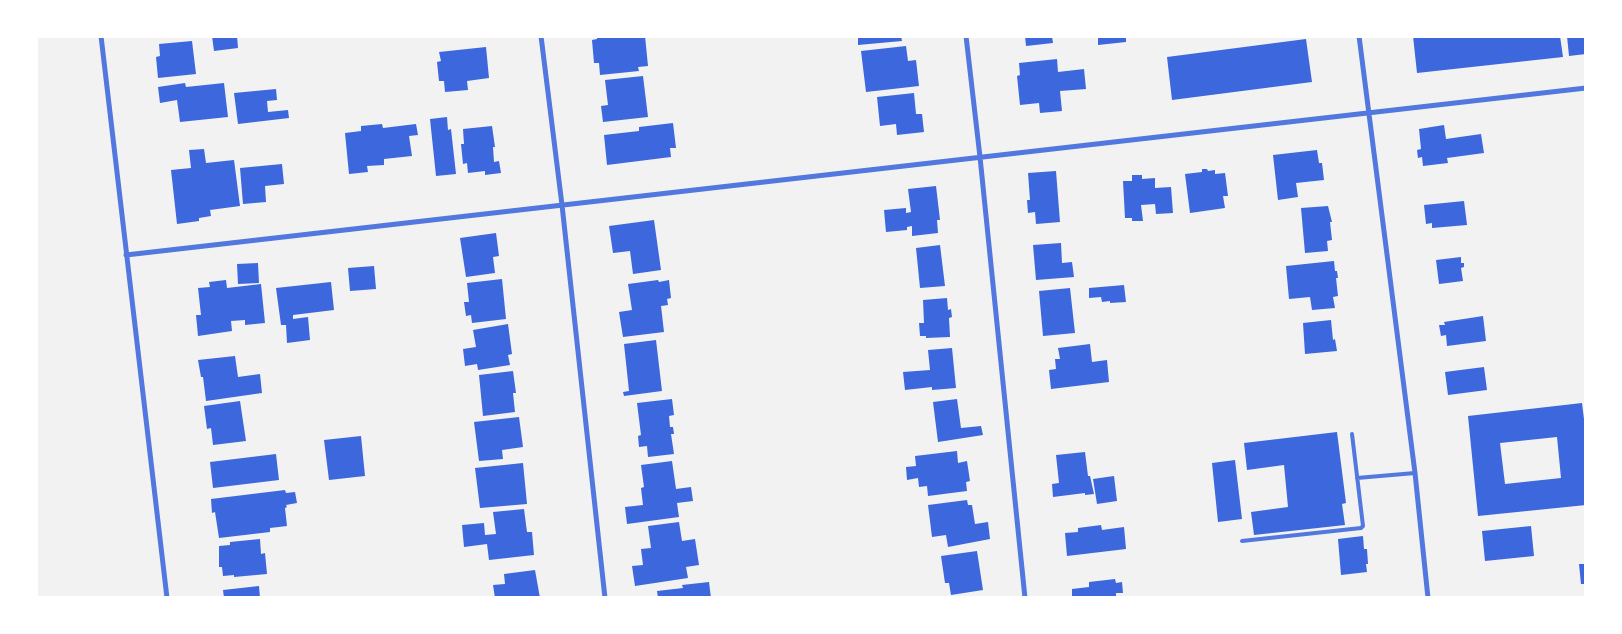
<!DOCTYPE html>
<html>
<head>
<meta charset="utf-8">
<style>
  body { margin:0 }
  #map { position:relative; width:1622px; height:634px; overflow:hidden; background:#f2f2f2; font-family:Poppins,sans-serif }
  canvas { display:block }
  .frame { position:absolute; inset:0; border:38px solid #fff; pointer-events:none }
</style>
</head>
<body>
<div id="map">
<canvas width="1622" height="634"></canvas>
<div class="frame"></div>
</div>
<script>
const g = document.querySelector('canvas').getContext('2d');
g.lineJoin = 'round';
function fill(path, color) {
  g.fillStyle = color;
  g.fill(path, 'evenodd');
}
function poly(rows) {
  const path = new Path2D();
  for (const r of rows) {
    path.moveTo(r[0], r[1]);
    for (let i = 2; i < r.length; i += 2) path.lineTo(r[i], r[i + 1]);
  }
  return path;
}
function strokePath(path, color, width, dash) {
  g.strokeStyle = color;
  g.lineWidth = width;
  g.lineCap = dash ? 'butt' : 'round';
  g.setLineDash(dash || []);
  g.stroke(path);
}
fill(poly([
  [212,36,237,36,238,48,214,51],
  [597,36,645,36,648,66,638,67,639,71,600,75,599,63,594,63,592,40,597,39],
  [858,36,901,36,902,41,858,45],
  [1025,36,1052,36,1053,43,1026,46],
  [1098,36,1126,36,1126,42,1098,45],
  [1413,36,1560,36,1563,57,1417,73],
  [1567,36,1586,36,1586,54,1569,56],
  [1306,39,1312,82,1172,100,1167,57],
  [192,41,196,74,158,78,156,57,160,56,159,44],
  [906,46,908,61,916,60,919,86,866,92,861,51],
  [486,47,489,78,467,81,468,90,445,92,444,81,439,81,437,62,441,61,439,52],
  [1057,59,1058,72,1084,69,1086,89,1060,91,1062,111,1040,113,1039,103,1020,105,1017,76,1020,75,1019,63],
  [643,76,648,117,603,122,601,106,608,105,605,80],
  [185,83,186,87,224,83,228,117,180,122,177,100,160,103,158,87],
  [276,89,277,100,267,101,268,112,288,110,289,118,238,124,234,93],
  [914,93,916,114,922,114,924,132,897,135,896,124,880,126,877,97],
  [447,117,448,130,451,129,456,174,436,176,430,119],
  [673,123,676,148,670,148,671,157,607,165,604,135,639,131,639,127],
  [382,124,383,128,416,124,418,135,409,136,412,156,384,159,384,165,367,166,368,172,349,174,345,133,361,131,361,126],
  [1444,125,1446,139,1481,134,1484,153,1447,158,1448,163,1423,166,1422,157,1418,158,1417,150,1421,149,1419,129],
  [492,126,495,147,493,147,494,162,499,161,501,173,485,175,485,171,468,173,467,163,463,164,461,144,464,144,463,129],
  [204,149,206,163,234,160,240,206,210,210,211,216,199,218,199,221,177,224,171,170,191,168,189,150],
  [1317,150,1319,163,1322,163,1324,180,1296,183,1298,197,1278,200,1273,155],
  [282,164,284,184,265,186,266,202,243,204,240,168],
  [1202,169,1207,169,1208,171,1215,170,1215,174,1225,173,1228,196,1223,196,1225,208,1190,213,1185,174,1202,172],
  [1056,171,1060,222,1036,224,1035,212,1028,213,1027,200,1030,200,1028,173],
  [1132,175,1142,175,1142,179,1155,178,1155,188,1171,187,1173,213,1156,214,1155,204,1141,205,1143,221,1132,221,1132,218,1125,218,1123,181,1132,181],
  [936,186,940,220,937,220,938,233,912,236,912,226,907,227,907,230,886,232,884,210,906,208,906,213,911,212,908,189],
  [1464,201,1467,225,1432,228,1432,223,1426,224,1424,205],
  [1328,206,1332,222,1330,222,1332,240,1327,241,1328,251,1305,253,1301,208],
  [654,220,661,270,633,274,630,251,613,253,609,226],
  [496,233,499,256,493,257,495,273,466,277,460,238],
  [1061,243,1062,263,1072,262,1074,277,1036,280,1033,245],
  [940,245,945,286,920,288,916,248],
  [1461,257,1461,263,1464,263,1464,267,1461,268,1463,281,1439,284,1436,260],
  [1334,261,1335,271,1337,271,1338,278,1336,278,1338,296,1333,297,1335,308,1312,310,1310,297,1289,299,1286,266],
  [258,263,259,283,238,284,237,264],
  [374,266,376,289,350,291,348,268],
  [502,279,506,319,472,323,471,315,466,316,464,302,469,302,467,283],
  [226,280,227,288,261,284,265,323,245,325,245,320,231,321,232,331,198,336,196,315,201,315,198,288,210,287,209,282],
  [658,280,659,282,669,280,671,298,667,299,668,305,661,306,664,332,623,337,619,312,632,310,628,284],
  [331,282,334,310,293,315,293,319,308,317,310,340,287,343,286,325,281,325,276,288],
  [1124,285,1126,302,1110,303,1110,301,1102,302,1101,297,1089,298,1089,288],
  [1070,288,1075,333,1043,336,1039,291],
  [947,298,948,310,951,309,952,317,949,318,950,337,926,338,926,336,920,336,919,323,924,323,923,300],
  [1483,316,1486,341,1447,346,1446,335,1441,336,1439,325,1445,325,1444,322],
  [1331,320,1333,340,1335,339,1337,351,1305,354,1303,323],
  [508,324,512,354,508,355,510,365,478,370,477,364,465,366,463,349,476,347,473,330],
  [656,340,662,391,624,396,623,392,629,391,624,344],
  [1090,344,1092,362,1107,360,1109,382,1051,389,1049,370,1056,369,1055,359,1060,359,1058,348],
  [952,348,956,388,932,390,932,387,905,390,903,372,930,370,928,350],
  [235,356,238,377,260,374,262,393,206,401,203,377,201,377,198,360],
  [1484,367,1487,390,1448,395,1445,372],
  [513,371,516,393,513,393,515,412,483,416,479,375],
  [672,399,674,415,669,416,670,427,673,427,674,434,671,434,674,454,648,457,647,446,639,447,638,436,641,435,637,403],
  [957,399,961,428,981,426,983,435,938,442,933,402],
  [240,401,246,441,213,445,211,428,207,429,204,406],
  [1582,403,1586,435,1586,505,1478,516,1468,416],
  [1557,437,1561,478,1505,484,1500,443],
  [519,417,523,447,502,450,503,459,479,461,474,422],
  [1337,432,1346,503,1342,504,1345,525,1254,535,1251,512,1288,507,1284,465,1247,470,1244,443],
  [361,436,365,476,329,480,324,440],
  [957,451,958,463,967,461,970,481,966,482,967,491,928,496,927,486,919,487,918,478,907,480,906,467,916,466,915,456],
  [1085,452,1088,476,1090,476,1094,494,1085,495,1085,493,1053,497,1052,484,1059,483,1056,455],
  [276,454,279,480,213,488,210,462],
  [1235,460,1242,519,1218,522,1212,463],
  [672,461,676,489,691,487,693,501,677,503,679,517,627,524,625,507,643,505,641,488,644,487,641,465],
  [523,463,527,504,480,508,475,468],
  [1114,476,1117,501,1097,504,1093,479],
  [285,490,286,493,295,492,297,503,286,505,287,507,285,508,287,526,270,528,270,532,219,538,215,512,212,513,211,499],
  [967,500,968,505,972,505,975,524,988,522,990,539,948,547,946,535,932,537,928,505],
  [524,509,527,532,532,532,534,555,489,560,487,544,464,547,462,525,484,523,485,535,496,534,493,512],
  [679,522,682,541,695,539,699,565,686,567,688,578,635,586,632,566,643,565,641,549,651,548,648,526],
  [1101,525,1102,530,1124,527,1126,549,1067,556,1065,533,1078,532,1078,528],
  [1531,526,1534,556,1485,561,1482,531],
  [1363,536,1364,549,1367,549,1368,564,1366,564,1367,572,1341,575,1338,539],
  [260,539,261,554,265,553,267,574,234,577,234,575,223,576,222,567,219,567,219,546,230,545,230,542],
  [977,551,983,590,951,595,949,583,945,583,941,556],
  [1579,564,1586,564,1586,584,1581,584],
  [535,570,540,598,495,598,493,585,505,584,504,574],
  [1115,579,1116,583,1122,582,1123,593,1116,593,1116,598,1072,598,1072,589,1089,587,1089,582],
  [709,582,711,598,658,598,657,591,683,588,682,585],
  [259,586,260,598,224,598,223,590]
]), '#3d67dc');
strokePath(poly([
  [1357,478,1415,473],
  [1242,541,1361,528,1363,526,1352,434]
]), '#5277de', 4);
strokePath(poly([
  [101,36,167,598],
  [541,36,562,205,605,598],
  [966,36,980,157,1025,598],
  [1359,36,1415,473,1428,598],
  [126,255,1586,88]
]), '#5277de', 5);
</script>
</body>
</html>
